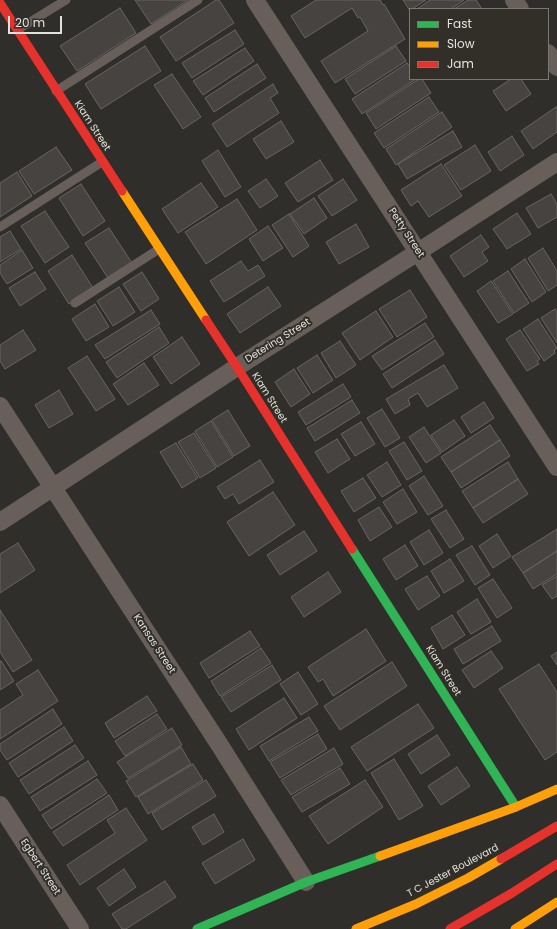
<!DOCTYPE html>
<html>
<head>
<meta charset="utf-8">
<style>
  body { margin:0 }
  #map { position:relative; width:557px; height:929px; overflow:hidden; background:#2f2e2a; font-family:Poppins,sans-serif }
  canvas { display:block }
  .legend { position:absolute; left:409px; top:8px; width:140px; height:72px; box-sizing:border-box; background:#312f28; border:1px solid #787770; margin:0; padding:5px 7px; list-style:none; font-size:12px; color:#e3e2dd }
  .legend li { display:flex; align-items:center; gap:8px; height:20px }
  .legend b { width:20px; border:1px solid #787770 }
  .scale { position:absolute; left:8px; top:16px; width:54px; height:18px; box-sizing:border-box; border:2px solid #e3e2dd; border-top:0; padding-left:5px; font-size:12px; line-height:14px; white-space:nowrap; color:#e3e2dd; -webkit-text-stroke:3px #312f28; paint-order:stroke }
</style>
</head>
<body>
<div id="map">
<canvas width="557" height="929"></canvas>
<ul class="legend">
<li><b style="height:5px;background:#30b455"></b>Fast</li>
<li><b style="height:5px;background:#ff9f0a"></b>Slow</li>
<li><b style="height:5px;background:#e5322d"></b>Jam</li>
</ul>
<div class="scale">20 m</div>
</div>
<script>
const g = document.querySelector('canvas').getContext('2d');
g.lineJoin = 'round';
function fill(path, color) {
  g.fillStyle = color;
  g.fill(path, 'evenodd');
}
function poly(rows) {
  const path = new Path2D();
  for (const r of rows) {
    path.moveTo(r[0], r[1]);
    for (let i = 2; i < r.length; i += 2) path.lineTo(r[i], r[i + 1]);
  }
  return path;
}
function strokePath(path, color, width, dash) {
  g.strokeStyle = color;
  g.lineWidth = width;
  g.lineCap = dash ? 'butt' : 'round';
  g.setLineDash(dash || []);
  g.stroke(path);
}
function label(font, color, halo, rows, align = 'center') {
  g.font = font + ' Poppins,sans-serif';
  g.lineWidth = 4;
  g.setLineDash([]);
  g.textBaseline = 'middle';
  g.strokeStyle = halo;
  g.fillStyle = color;
  for (const [text, x, y, turn = 0] of rows) {
    g.save();
    g.translate(x, y);
    g.rotate((+turn || 0) * Math.PI / 180);
    g.textAlign = isNaN(turn) ? turn : align;
    if (halo) g.strokeText(text, 0, 0);
    g.fillText(text, 0, 0);
    g.restore();
  }
}
const building = poly([
  [135,0,188,0,151,24,135,0],
  [216,0,219,0,234,23,176,61,160,37,216,0],
  [316,0,380,0,383,5,384,4,405,39,335,83,321,61,368,31,360,17,358,18,352,8,305,38,291,16,316,0],
  [403,0,426,0,412,9,410,9,410,11,403,0],
  [430,0,464,0,451,9,417,9,430,0],
  [468,0,476,0,482,9,454,9,468,0],
  [120,8,136,33,77,71,60,46,120,8],
  [235,30,244,44,192,78,182,63,235,30],
  [145,46,161,71,101,109,85,84,145,46],
  [396,46,406,61,355,94,345,79,396,46],
  [245,48,254,61,203,95,193,81,245,48],
  [407,63,410,67,410,79,416,79,362,114,352,99,407,63],
  [257,64,266,78,214,112,205,98,257,64],
  [172,74,201,117,183,129,154,85,172,74],
  [419,79,422,79,431,93,376,129,366,113,419,79],
  [511,79,521,79,531,94,506,111,493,91,511,79],
  [273,84,278,93,270,98,279,113,227,147,212,124,273,84],
  [429,97,439,112,384,148,374,133,429,97],
  [556,107,557,109,557,132,533,149,521,131,556,107],
  [442,112,452,127,396,165,386,149,442,112],
  [281,121,294,142,266,159,253,139,281,121],
  [453,131,462,147,407,179,398,164,453,131],
  [512,136,524,155,500,171,488,152,512,136],
  [475,145,491,171,461,190,444,165,475,145],
  [56,147,72,170,34,194,19,171,56,147],
  [218,150,241,187,225,197,202,161,218,150],
  [320,160,333,180,298,202,285,183,320,160],
  [441,164,462,196,429,217,418,201,411,206,401,190,441,164],
  [17,172,32,196,0,217,0,183,17,172],
  [266,179,278,196,260,208,248,191,266,179],
  [343,179,357,200,332,216,318,196,343,179],
  [201,183,218,207,178,233,162,209,201,183],
  [81,184,105,221,83,236,59,198,81,184],
  [551,194,557,204,557,217,538,228,526,208,551,194],
  [314,198,327,218,304,234,290,214,314,198],
  [237,199,257,230,206,264,185,232,237,199],
  [45,211,69,247,45,263,21,226,45,211],
  [517,213,531,234,507,249,493,229,517,213],
  [289,214,309,246,293,257,272,225,289,214],
  [356,224,369,247,339,264,326,242,356,224],
  [268,226,283,248,263,261,249,239,268,226],
  [109,228,132,263,108,278,85,243,109,228],
  [10,231,21,249,0,262,0,237,10,231],
  [481,235,489,247,482,252,488,261,464,277,450,256,481,235],
  [543,248,557,271,557,285,548,291,528,258,543,248],
  [22,250,33,268,7,284,0,273,0,265,22,250],
  [72,255,93,288,69,304,48,271,72,255],
  [525,259,546,292,532,302,511,269,525,259],
  [241,261,248,271,258,265,265,276,224,302,210,281,241,261],
  [508,271,529,303,514,313,493,281,508,271],
  [35,272,46,289,20,306,9,288,35,272],
  [142,272,159,299,141,311,123,284,142,272],
  [491,281,513,314,498,323,477,291,491,281],
  [119,287,135,312,113,326,97,301,119,287],
  [268,287,281,306,240,333,227,314,268,287],
  [410,290,427,317,397,337,379,309,410,290],
  [95,304,109,327,86,341,72,319,95,304],
  [555,309,557,312,557,343,541,318,555,309],
  [151,310,160,324,105,359,95,345,151,310],
  [376,311,393,337,360,360,342,333,376,311],
  [538,319,557,348,554,350,555,353,544,361,523,329,538,319],
  [425,323,434,337,382,370,372,356,425,323],
  [159,327,169,343,117,378,106,362,159,327],
  [23,330,36,350,5,369,0,361,0,345,23,330],
  [520,330,540,359,537,361,539,364,527,371,506,339,520,330],
  [182,337,200,364,171,384,153,357,182,337],
  [435,340,444,354,392,388,383,374,435,340],
  [340,341,356,365,336,378,321,353,340,341],
  [317,355,333,380,313,393,297,368,317,355],
  [87,356,115,399,96,411,68,368,87,356],
  [144,363,159,385,128,405,113,384,144,363],
  [444,365,458,388,427,407,418,393,408,399,410,405,395,414,386,399,444,365],
  [294,369,310,394,291,407,275,382,294,369],
  [343,384,351,397,306,425,298,412,343,384],
  [59,390,73,414,49,428,35,405,59,390],
  [352,400,360,413,315,441,307,428,352,400],
  [484,402,494,418,471,433,461,417,484,402],
  [382,409,400,438,385,447,367,418,382,409],
  [228,410,250,446,234,456,212,420,228,410],
  [454,420,465,436,442,452,431,435,454,420],
  [211,421,233,457,217,467,195,431,211,421],
  [361,422,375,444,355,456,341,434,361,422],
  [490,425,500,440,451,472,441,457,490,425],
  [424,427,441,453,426,463,409,437,424,427],
  [194,433,216,468,200,478,178,442,194,433],
  [337,439,350,459,328,473,315,452,337,439],
  [500,440,510,456,461,488,451,472,500,440],
  [404,442,422,471,407,480,389,451,404,442],
  [176,443,198,478,182,488,160,452,176,443],
  [260,460,274,482,239,504,233,494,225,499,217,487,260,460],
  [387,462,401,485,382,497,367,475,387,462],
  [508,462,518,479,473,508,462,491,508,462],
  [424,476,443,506,428,515,409,486,424,476],
  [363,478,376,498,354,512,341,491,363,478],
  [518,479,528,494,483,523,473,508,518,479],
  [403,489,417,512,397,524,383,502,403,489],
  [273,492,295,525,249,556,227,522,273,492],
  [379,507,392,527,370,541,358,520,379,507],
  [446,510,464,539,450,548,431,519,446,510],
  [557,529,557,551,523,573,512,557,557,529],
  [429,530,443,553,424,565,410,542,429,530],
  [304,531,317,551,280,575,267,555,304,531],
  [497,534,511,556,493,568,479,546,497,534],
  [18,543,35,570,0,593,0,554,18,543],
  [405,545,418,566,396,580,383,559,405,545],
  [472,546,490,575,475,585,456,555,472,546],
  [557,551,557,574,533,589,523,573,557,551],
  [450,559,464,581,444,593,431,571,450,559],
  [328,572,341,592,304,617,291,597,328,572],
  [427,576,440,596,418,610,405,589,427,576],
  [557,576,557,596,552,599,542,585,557,576],
  [493,579,512,608,497,618,478,588,493,579],
  [477,599,491,622,471,634,457,612,477,599],
  [0,610,32,660,13,672,0,652,0,610],
  [452,615,465,635,443,649,431,628,452,615],
  [492,626,501,641,463,664,454,649,492,626],
  [366,629,386,661,333,696,323,679,318,682,308,667,366,629],
  [250,631,260,646,209,678,200,663,250,631],
  [261,648,271,663,220,696,211,681,261,648],
  [491,651,503,668,474,688,462,670,491,651],
  [557,652,557,665,551,656,557,652],
  [1,661,14,681,0,690,0,662,1,661],
  [392,662,407,686,340,730,324,706,392,662],
  [539,664,557,692,557,752,545,760,499,689,539,664],
  [272,665,281,680,231,712,221,697,272,665],
  [38,670,58,701,0,739,0,710,23,695,16,684,38,670],
  [298,672,318,704,301,715,280,684,298,672],
  [147,696,157,711,114,738,105,723,147,696],
  [284,698,297,718,249,750,236,729,284,698],
  [418,704,434,728,367,771,351,747,418,704],
  [53,709,62,724,7,760,0,750,0,744,53,709],
  [157,714,167,729,125,756,115,741,157,714],
  [309,717,318,731,269,761,260,746,309,717],
  [64,727,73,741,18,777,9,763,64,727],
  [172,728,182,745,128,778,117,762,172,728],
  [318,734,327,749,280,778,270,762,318,734],
  [437,735,450,755,421,774,408,754,437,735],
  [75,745,84,758,29,794,20,780,75,745],
  [181,747,191,764,136,797,126,781,181,747],
  [334,748,343,764,291,795,281,780,334,748],
  [394,759,423,806,399,820,371,773,394,759],
  [88,761,97,775,40,811,31,797,88,761],
  [193,764,203,780,148,814,138,797,193,764],
  [457,767,470,786,441,805,428,786,457,767],
  [340,768,350,784,302,812,292,797,340,768],
  [97,779,107,793,51,829,42,815,97,779],
  [206,780,216,796,162,830,152,813,206,780],
  [365,780,383,807,328,844,309,816,365,780],
  [109,795,118,810,63,846,53,832,109,795],
  [126,808,147,840,80,885,67,865,115,833,107,820,126,808],
  [214,814,224,832,203,845,192,827,214,814],
  [243,839,255,860,215,884,202,863,243,839],
  [124,869,136,887,109,906,97,888,124,869],
  [165,881,176,897,126,929,122,929,112,914,165,881]
]);
fill(building, '#464341');
strokePath(building, '#686563', 1);
strokePath(poly([
  [17,30,66,0],
  [56,91,198,0],
  [0,227,102,162],
  [75,303,159,249]
]), '#685f5a', 9);
strokePath(poly([
  [255,0,557,467],
  [514,0,520,9],
  [548,53,557,67],
  [0,406,219,744,306,882],
  [0,522,237,367,418,252,557,162],
  [0,805,80,929]
]), '#685f5a', 18);
strokePath(poly([
  [352,549,516,807],
  [197,929,306,882,380,856]
]), '#30b455', 9);
strokePath(poly([
  [122,191,206,320],
  [380,856,516,807,557,789],
  [356,929,416,904,468,878,501,859],
  [515,929,557,902]
]), '#ff9f0a', 9);
strokePath(poly([
  [0,3,122,191],
  [206,320,237,367,352,549],
  [501,859,557,826],
  [450,929,512,893,557,864]
]), '#e5322d', 9);
label('10px', '#e3e2dd', '#312f28', [
  ["Kiam Street",92,126,57],
  ["Petty Street",406,233,57],
  ["Detering Street",278,341,-32],
  ["Kiam Street",269,398,58],
  ["Kansas Street",154,644,57],
  ["Kiam Street",443,671,58],
  ["Egbert Street",40,867,57],
  ["T C Jester Boulevard",453,871,-28]
]);
</script>
</body>
</html>
